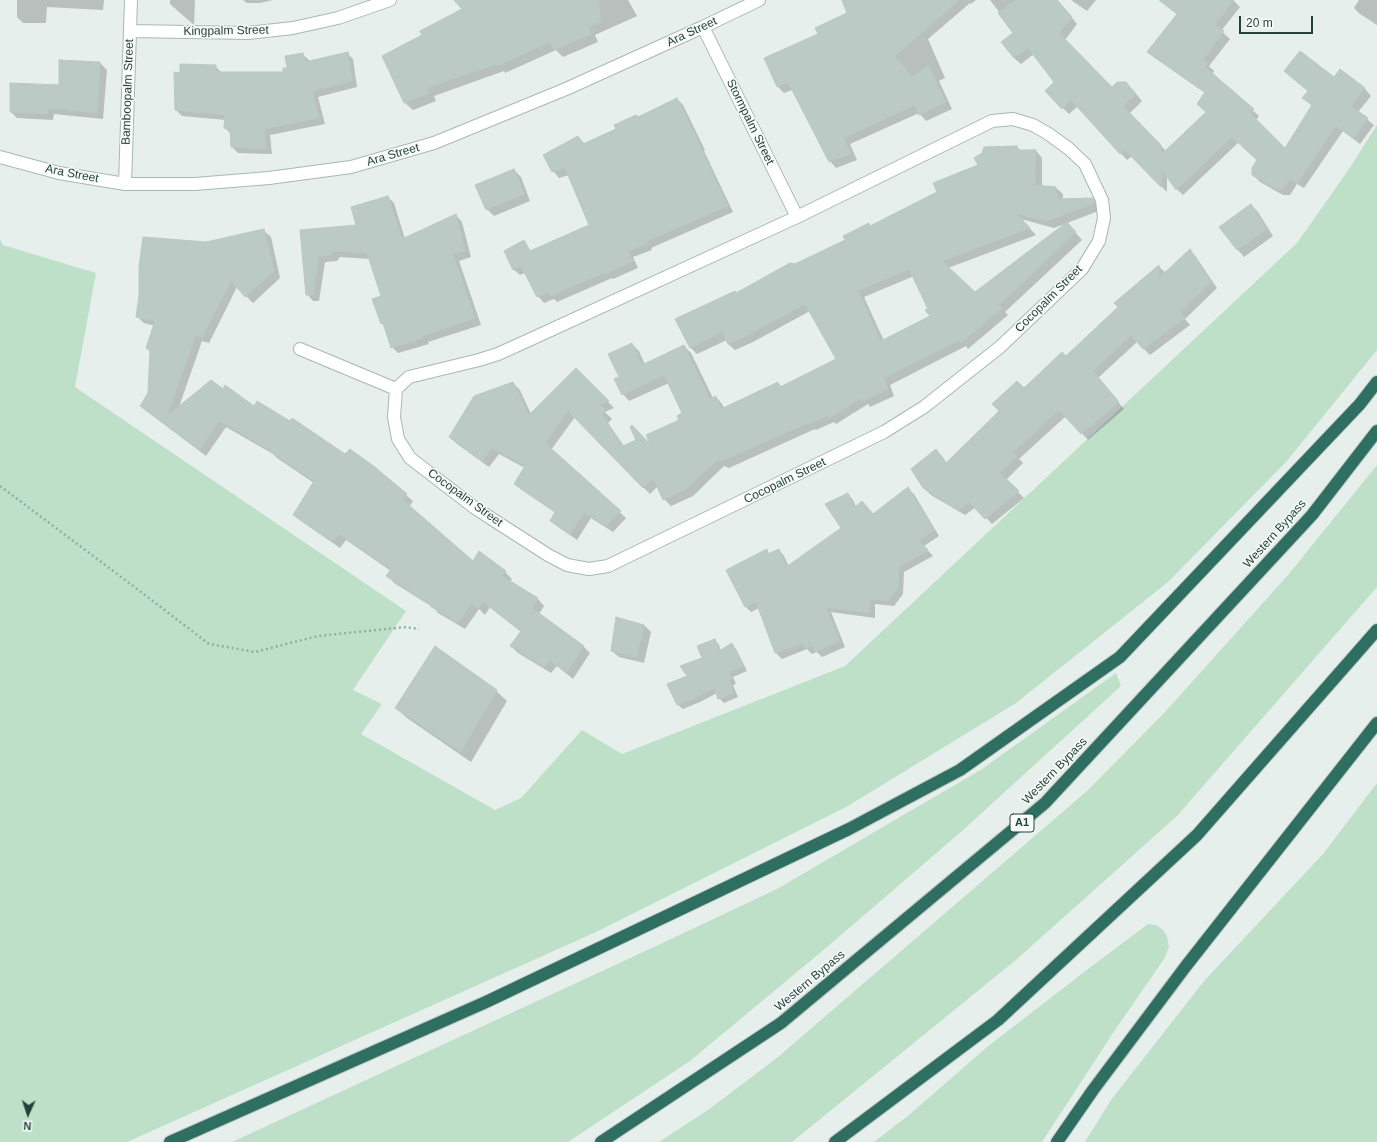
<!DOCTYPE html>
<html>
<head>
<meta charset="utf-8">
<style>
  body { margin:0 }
  #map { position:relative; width:1377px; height:1142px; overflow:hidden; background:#e6efeb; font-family:Helvetica,sans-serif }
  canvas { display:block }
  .north { position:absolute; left:8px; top:1094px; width:40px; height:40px; -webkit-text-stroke:3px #f7fbf9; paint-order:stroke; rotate:183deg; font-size:11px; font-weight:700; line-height:16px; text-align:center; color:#24423a }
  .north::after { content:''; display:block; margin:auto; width:14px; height:18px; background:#24423a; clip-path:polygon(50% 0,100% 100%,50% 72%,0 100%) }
  .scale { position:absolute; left:1239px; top:16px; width:74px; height:18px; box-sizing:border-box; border:2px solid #24423a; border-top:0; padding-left:5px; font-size:12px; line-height:14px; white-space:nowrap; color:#24423a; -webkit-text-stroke:3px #f7fbf9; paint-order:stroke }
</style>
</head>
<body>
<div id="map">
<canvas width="1377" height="1142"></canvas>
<div class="north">N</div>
<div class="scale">20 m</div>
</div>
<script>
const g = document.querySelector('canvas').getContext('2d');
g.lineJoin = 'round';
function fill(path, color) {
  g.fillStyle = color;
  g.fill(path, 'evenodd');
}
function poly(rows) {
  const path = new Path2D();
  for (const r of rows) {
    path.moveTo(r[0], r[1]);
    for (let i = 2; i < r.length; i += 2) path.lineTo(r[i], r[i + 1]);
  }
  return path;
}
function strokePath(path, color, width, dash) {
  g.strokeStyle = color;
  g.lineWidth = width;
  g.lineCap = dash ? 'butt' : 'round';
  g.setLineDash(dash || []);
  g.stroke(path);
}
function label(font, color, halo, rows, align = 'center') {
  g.font = font + ' Helvetica,sans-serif';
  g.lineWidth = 3;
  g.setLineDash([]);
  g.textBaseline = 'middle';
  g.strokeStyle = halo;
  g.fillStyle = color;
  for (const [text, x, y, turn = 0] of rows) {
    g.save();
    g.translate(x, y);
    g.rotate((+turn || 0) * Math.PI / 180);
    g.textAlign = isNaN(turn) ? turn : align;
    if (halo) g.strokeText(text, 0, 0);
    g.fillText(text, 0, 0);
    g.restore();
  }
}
fill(poly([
  [1377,125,1377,350,1286,462,1168,582,1016,703,848,806,596,932,127,1142,0,1142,0,239,3,245,96,273,75,387,406,611,353,690,382,704,361,734,495,810,521,798,582,730,622,754,845,666,1297,243,1349,169],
  [1377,465,1377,587,1177,816,1017,959,792,1142,659,1142,708,1110,778,1057,1087,791,1165,712,1288,575],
  [1116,673,1121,686,962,831,827,947,690,1061,568,1142,232,1142,654,947,777,889,982,769],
  [1377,783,1377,1142,1085,1142,1111,1100,1204,981,1323,854],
  [1148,924,1156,925,1163,930,1167,936,1169,947,1164,959,1117,1027,1042,1142,874,1142,909,1115,987,1047,1088,969]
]), '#bfe0c8');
fill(poly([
  [17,0,104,0,103,10,47,7,46,23,23,23,17,17],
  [170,0,204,0,195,0,194,25,170,4],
  [243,0,273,0,260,3,247,3],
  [459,0,628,0,637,16,595,35,598,42,563,57,556,50,505,73,504,71,434,96,436,101,413,110,405,103,383,57,423,35,463,9],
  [859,0,976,0,971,4,970,3,928,39,945,78,939,81,952,109,926,121,919,113,850,144,857,160,836,168,830,161,792,90,784,93,778,87,765,59,820,34,849,13],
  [990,0,1057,0,1077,24,1065,40,1112,88,1132,89,1142,101,1129,114,1166,151,1207,113,1205,93,1155,58,1148,51,1178,14,1173,0,1233,0,1240,7,1221,31,1230,39,1209,66,1214,71,1212,74,1259,116,1256,120,1285,150,1313,106,1304,98,1309,91,1285,71,1334,79,1340,71,1365,89,1371,96,1358,112,1374,125,1360,144,1343,131,1304,188,1297,184,1290,195,1283,195,1260,182,1253,175,1258,160,1239,142,1183,195,1177,189,1167,175,1167,192,1132,156,1127,160,1078,106,1069,114,1063,108,1056,83,1034,54,1021,64,1014,58,1003,42,1015,33],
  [1071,0,1096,0,1087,11],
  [1359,0,1377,0,1377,25,1360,14,1354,8],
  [347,53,353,59,357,87,318,97,325,124,270,135,272,154,238,153,232,147,231,134,225,128,226,120,182,116,176,110,181,74,215,66,221,72,285,73,302,54,309,60,309,62],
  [60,61,100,63,107,70,103,119,54,114,53,120,17,118,11,112,60,86],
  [677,99,683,105,705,150,704,151,733,212,651,248,652,250,633,257,638,268,613,279,612,278,557,302,554,299,544,303,538,296,525,273,520,275,513,269,523,241,532,252,590,225,569,175,559,178,553,171,578,137,585,144],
  [1017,147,1021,151,1036,151,1042,158,1042,187,1056,188,1063,194,1063,200,1093,199,1099,206,1101,210,1067,223,1082,240,1005,312,1008,315,968,349,966,346,890,385,894,396,870,407,868,404,836,424,834,422,816,430,815,429,729,468,724,466,693,496,671,506,664,499,658,486,650,494,575,417,551,450,626,518,613,532,591,518,577,540,558,527,551,521,556,513,522,490,516,483,525,468,499,454,489,467,457,444,450,437,513,383,520,390,531,414,576,369,614,408,605,412,612,419,608,423,624,446,653,448,680,421,683,413,669,383,629,401,623,394,620,377,632,344,639,351,645,365,684,346,691,353,713,398,716,397,722,404,724,408,778,383,782,387,837,359,810,311,753,342,735,350,728,344,727,340,697,354,690,347,737,294,846,241,870,227,938,192,979,166],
  [1021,219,1054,228,1067,223,975,294,948,268,1036,235],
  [914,276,929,309,931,317,884,341,864,297],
  [514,170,521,177,530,201,494,216,487,209],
  [388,197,394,203,405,239,456,215,462,222,471,257,459,261,481,325,428,342,429,344,398,353,392,347,385,327,382,324,373,300,382,296,370,259,340,257,337,261,325,262,319,301,313,301,307,294,301,231,357,225],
  [1251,205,1258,212,1273,236,1244,257,1238,250,1221,227],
  [264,231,271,237,280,278,253,303,237,287,209,343,202,341,179,407,223,390,406,495,413,501,409,507,473,562,479,553,505,572,512,579,510,582,538,599,544,606,539,614,583,646,590,653,573,679,557,666,551,673,518,653,511,646,521,632,490,607,485,615,479,609,465,629,438,613,434,608,394,583,388,576,391,571,346,540,340,548,301,521,294,514,314,483,277,458,273,454,226,427,206,456,148,412,141,406,149,393,155,326,144,323,137,316,207,243],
  [1190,250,1196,257,1217,288,1185,319,1190,325,1150,355,1137,342,1098,378,1124,409,1088,440,1066,416,1019,459,1023,463,1006,480,1024,498,992,524,976,507,965,515,931,495,924,488,936,450,942,456,947,464,1024,389,1066,357,1119,307,1116,303,1159,267,1166,273],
  [908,489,914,494,939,536,924,546,933,556,904,572,903,594,894,606,875,604,875,618,831,612,845,647,822,657,817,652,812,654,807,649,782,659,776,653,759,608,751,612,745,606,766,550,770,554,779,550,784,556,789,567,842,528,848,494,853,500,856,507,862,502,873,514],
  [644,625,651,632,644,663,619,657,612,651],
  [715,640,719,645,721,651,732,645,736,649,747,671,733,677,736,684,733,685,738,697,724,703,719,698,717,693,700,702,683,709,678,705,668,685,689,676,703,658],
  [496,691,507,701,471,762,407,718,396,708]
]), '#0003');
const building = poly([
  [454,0,598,0,601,22,588,27,591,34,554,50,550,42,497,66,496,64,427,88,429,93,404,103,382,56,422,35,420,31,462,9,454,0],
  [842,0,959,0,895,56,912,77,928,65,946,102,919,115,915,105,844,138,851,154,829,162,788,82,777,87,764,58,818,34,815,28,847,13,842,0],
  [1016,0,1057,0,1072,17,1059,33,1112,87,1117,82,1126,82,1136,94,1123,106,1161,145,1161,155,1206,112,1197,104,1205,92,1147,52,1177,14,1159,0,1234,0,1215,25,1224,31,1203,60,1208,63,1205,67,1254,109,1250,113,1285,148,1312,105,1302,98,1308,91,1284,71,1300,51,1334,77,1340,69,1365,88,1351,106,1368,118,1353,138,1336,126,1297,183,1290,178,1283,189,1275,189,1252,175,1252,168,1257,160,1232,137,1176,190,1161,168,1161,187,1125,150,1120,154,1071,100,1062,109,1045,91,1054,82,1028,48,1014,58,1001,42,1013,33,998,13,1016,0],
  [348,52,352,81,312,91,319,118,265,129,266,149,231,147,230,130,224,128,225,115,175,110,174,72,180,73,180,64,216,65,216,72,283,72,283,68,287,68,285,56,303,53,305,62,348,52],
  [59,60,100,62,97,113,48,108,47,114,10,112,10,83,59,85,59,60],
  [677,98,700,144,699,144,728,206,645,242,646,244,628,251,633,261,606,274,606,272,550,296,548,292,537,297,521,266,513,270,504,251,524,240,530,251,589,225,565,168,552,172,543,155,578,136,583,144,616,129,614,125,636,115,638,117,677,98],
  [1017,146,1017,150,1036,150,1035,185,1056,187,1058,199,1093,198,1095,203,1047,221,1017,214,1030,228,942,261,975,292,1067,222,1076,232,999,305,1002,308,961,343,959,340,884,378,888,389,863,401,862,398,829,418,829,415,809,424,808,423,722,461,717,460,686,489,663,500,653,478,643,488,568,411,545,443,621,511,606,526,584,512,570,534,550,521,555,512,514,484,525,466,492,448,482,461,449,437,474,396,513,382,529,415,576,368,609,401,600,405,606,411,602,415,623,446,636,440,630,427,632,425,650,444,646,435,679,420,677,416,682,413,664,375,622,395,614,379,619,377,608,354,632,343,642,365,684,345,710,399,716,396,721,409,778,382,780,387,836,359,805,304,746,336,728,344,722,332,690,348,675,319,735,291,736,293,790,263,795,264,845,240,843,236,869,223,870,226,937,192,933,183,978,165,974,158,982,153,984,147,1017,146],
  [909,269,928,309,925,310,930,316,881,341,858,291,909,269],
  [514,169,524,194,486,210,475,185,514,169],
  [388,196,402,239,456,214,465,251,453,254,475,318,422,336,423,338,391,348,383,323,381,324,372,299,381,296,367,253,333,251,331,255,319,256,313,295,306,295,300,230,356,225,351,207,388,196],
  [1251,204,1267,229,1237,250,1219,227,1251,204],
  [264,229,274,271,245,297,231,281,202,337,196,335,167,416,211,380,223,389,225,385,254,406,257,401,290,421,292,418,345,454,350,449,376,468,407,494,403,500,473,561,479,551,506,571,502,576,538,598,532,608,584,646,566,673,550,660,544,667,510,646,521,631,483,602,478,609,472,602,458,623,430,606,431,605,386,576,391,569,339,534,333,542,293,515,314,481,269,451,270,450,219,421,199,450,140,406,148,393,150,351,146,348,155,321,136,317,139,296,139,266,143,237,206,242,264,229],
  [1190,249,1211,282,1180,312,1185,318,1143,349,1131,335,1093,371,1119,402,1081,434,1059,410,1013,452,1017,456,1000,473,1019,491,985,519,969,502,958,510,923,488,911,469,936,449,945,464,999,411,992,404,1017,381,1024,388,1062,352,1066,356,1118,307,1114,303,1159,265,1159,278,1190,249],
  [908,487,934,530,919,540,928,550,899,567,898,588,888,601,870,599,869,613,826,607,840,641,815,652,812,646,805,648,803,643,775,653,756,602,745,607,726,570,767,549,768,554,779,549,786,567,841,528,825,504,848,493,854,508,862,501,873,514,908,487],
  [616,617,644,625,637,657,611,651,616,617],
  [715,639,719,651,732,643,743,666,729,673,732,679,729,680,734,693,718,699,714,688,695,698,677,705,667,684,687,676,680,666,702,658,697,646,715,639],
  [435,646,497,690,461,752,395,708,435,646]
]);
fill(building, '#bbcac4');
strokePath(building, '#b8c9c2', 1);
const street = poly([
  [703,27,797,217],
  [130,31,248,33,293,28,338,18,390,0],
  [1013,119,1033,125,1047,133,1068,148,1085,164,1102,200,1104,218,1099,241,1082,269,1000,347,924,407,884,432,608,566,589,569,567,565,548,555,475,508,410,458,398,439,394,417,396,389,409,377,479,360,498,354,518,345,797,217,992,121,1013,119],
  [0,157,59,173,125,184,195,184,269,178,351,167,434,143,566,89,703,27,759,0],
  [125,184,131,0],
  [300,349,396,389]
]);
const highway = poly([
  [170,1142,486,1002,849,829,960,770,1120,657,1360,404,1377,382],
  [601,1142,781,1023,1045,803,1312,515,1377,431],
  [835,1142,998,1020,1197,835,1377,630],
  [1057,1142,1093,1090,1186,966,1377,723]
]);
strokePath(street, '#a8b8b2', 14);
strokePath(highway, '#c2cac8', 14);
strokePath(poly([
  [0,486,145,595,209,644,255,652,318,636,406,627,419,629]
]), '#86b3a5', 2.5, [2, 3]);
strokePath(street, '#fff', 12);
strokePath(highway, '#2f6f62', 12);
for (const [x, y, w] of [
  [1022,823,24]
]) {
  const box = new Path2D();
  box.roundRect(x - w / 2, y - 9, w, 18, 3);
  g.fillStyle = '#f7fbf9';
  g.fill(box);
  strokePath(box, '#24423a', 1);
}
label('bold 11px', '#24423a', null, [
  ["A1",1022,823]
]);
label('12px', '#24423a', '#f7fbf9', [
  ["Kingpalm Street",226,31,-1],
  ["Ara Street",692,32,-25],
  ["Bamboopalm Street",128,92,-88],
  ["Stormpalm Street",750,122,64],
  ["Ara Street",393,155,-16],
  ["Ara Street",72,174,11],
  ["Cocopalm Street",1049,299,-45],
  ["Cocopalm Street",785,481,-26],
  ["Cocopalm Street",465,498,36],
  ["Western Bypass",1275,534,-48],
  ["Western Bypass",1055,771,-46],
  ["Western Bypass",810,981,-40]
]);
</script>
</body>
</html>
